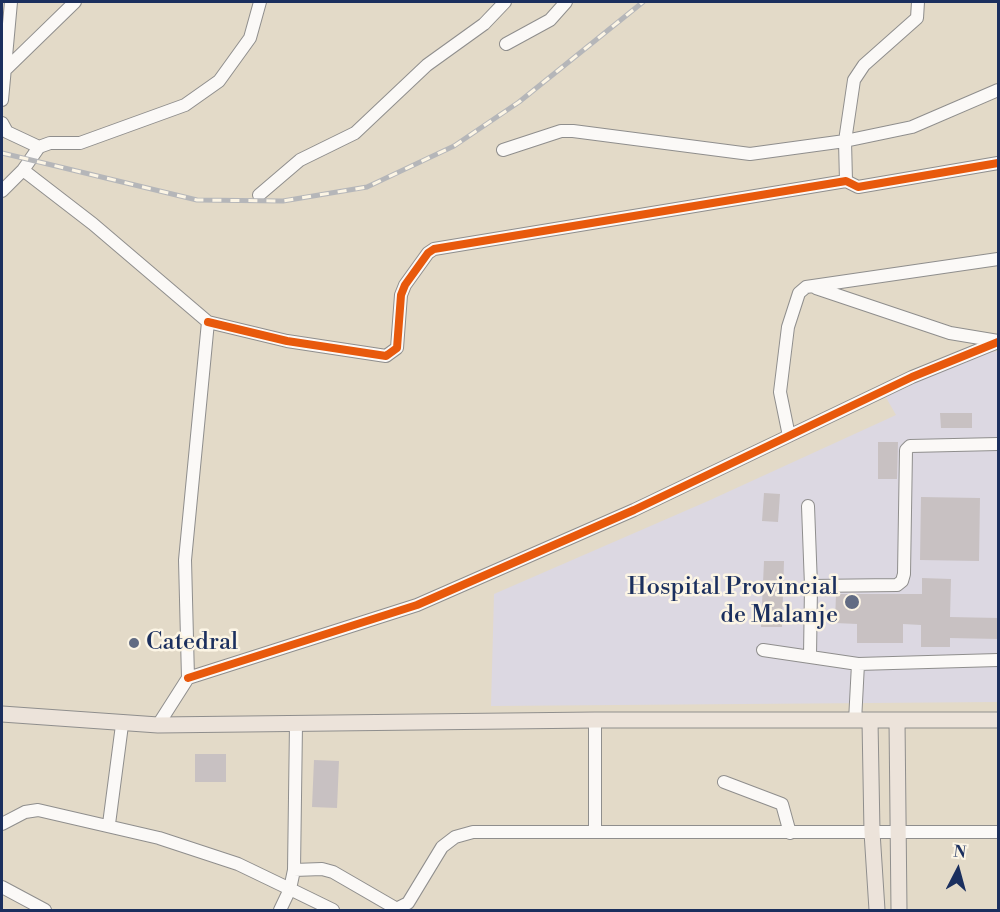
<!DOCTYPE html>
<html>
<head>
<meta charset="utf-8">
<style>
  body { margin:0 }
  #map { position:relative; width:1000px; height:912px; overflow:hidden; background:#e3dac8; font-family:"Libre Bodoni",serif }
  canvas { display:block }
  .frame { position:absolute; inset:0; border:3px solid #1b2f5e; pointer-events:none }
  .north { position:absolute; left:928px; top:840px; width:60px; height:60px; -webkit-text-stroke:4px #fcf5e5; paint-order:stroke; rotate:6deg; font-size:16px; font-weight:700; line-height:24px; text-align:center; color:#1b2f5e }
  .north::after { content:''; display:block; margin:auto; width:21px; height:27px; background:#1b2f5e; clip-path:polygon(50% 0,100% 100%,50% 72%,0 100%) }
</style>
</head>
<body>
<div id="map">
<canvas width="1000" height="912"></canvas>
<div class="frame"></div>
<div class="north">N</div>
</div>
<script>
const g = document.querySelector('canvas').getContext('2d');
g.lineJoin = 'round';
function fill(path, color) {
  g.fillStyle = color;
  g.fill(path, 'evenodd');
}
function poly(rows) {
  const path = new Path2D();
  for (const r of rows) {
    path.moveTo(r[0], r[1]);
    for (let i = 2; i < r.length; i += 2) path.lineTo(r[i], r[i + 1]);
  }
  return path;
}
function strokePath(path, color, width, dash) {
  g.strokeStyle = color;
  g.lineWidth = width;
  g.lineCap = dash ? 'butt' : 'round';
  g.setLineDash(dash || []);
  g.stroke(path);
}
function label(font, color, halo, rows, align = 'center') {
  g.font = font + ' "Libre Bodoni",serif';
  g.lineWidth = 5;
  g.setLineDash([]);
  g.textBaseline = 'middle';
  g.strokeStyle = halo;
  g.fillStyle = color;
  for (const [text, x, y, turn = 0] of rows) {
    g.save();
    g.translate(x, y);
    g.rotate((+turn || 0) * Math.PI / 180);
    g.textAlign = isNaN(turn) ? turn : align;
    if (halo) g.strokeText(text, 0, 0);
    g.fillText(text, 0, 0);
    g.restore();
  }
}
fill(poly([
  [998,351,998,702,491,706,494,594,708,501,896,415,884,394,986,353]
]), '#dcd8e2');
fill(poly([
  [940,413,972,413,972,428,941,428],
  [878,442,898,442,897,479,878,479],
  [764,493,780,494,778,522,762,521],
  [921,497,980,498,979,561,920,560],
  [764,561,784,561,782,627,761,627],
  [922,578,951,579,950,617,999,618,999,639,950,638,950,647,921,647,921,625,903,624,903,643,857,643,857,624,835,623,836,594,922,594],
  [195,754,226,754,226,782,195,782],
  [314,760,339,761,337,808,312,807]
]), '#c8c1c2');
const minor = poly([
  [506,44,550,20,566,2],
  [3,72,75,2],
  [2,100,11,2],
  [2,123,7,132,39,147],
  [503,150,561,131,573,131,750,154,845,141,912,127,998,90],
  [23,170,93,224,208,322,185,560,188,678,158,725],
  [846,181,845,141,854,80,864,65,917,18,918,2],
  [2,191,23,170,39,147,50,143,80,143,185,105,219,81,250,38,260,2],
  [259,195,300,160,355,133,427,65,484,24,505,2],
  [816,288,950,333,998,341],
  [208,322,287,341,386,356,397,348,401,295,405,285,428,253,434,249,846,181,858,187,998,163],
  [789,436,780,392,788,327,799,293,806,287,998,259],
  [808,506,811,586,810,656],
  [811,586,897,585,902,581,904,574,906,450,910,446,998,444],
  [763,650,858,664,998,660],
  [188,678,417,605,634,510,912,377,998,342],
  [595,720,595,832],
  [855,721,858,664],
  [296,724,294,870,290,889,333,910],
  [724,782,782,804,790,833],
  [2,824,25,812,38,810,159,838,238,864,290,889,280,910],
  [109,824,122,725],
  [294,870,322,869,333,872,397,909],
  [2,887,45,910],
  [394,910,408,903,442,847,455,837,473,832,998,832]
]);
const major = poly([
  [2,714,158,725,595,720,998,720],
  [870,721,872,832,877,910],
  [897,721,899,910]
]);
strokePath(minor, '#8f8e8d', 14);
strokePath(major, '#8f8e8d', 17);
strokePath(minor, '#fbf9f7', 12);
strokePath(major, '#ece3da', 15);
const rail = poly([
  [2,153,197,200,283,201,367,187,454,146,519,102,643,2]
]);
strokePath(rail, '#b5b6b9', 5);
strokePath(rail, '#fcf5e5', 3, [9]);
strokePath(poly([
  [208,322,287,341,386,356,397,348,401,295,405,285,428,253,434,249,846,181,858,187,998,163],
  [188,678,417,605,634,510,912,377,998,342]
]), '#e8590c', 8);
for (const [x, y, r, color] of [
  [852,602,8,"#616b83"],
  [134,643,6,"#616b83"]
]) {
  const dot = new Path2D();
  dot.arc(x, y, r, 0, 2 * Math.PI);
  g.fillStyle = color;
  g.fill(dot);
  strokePath(dot, '#fcf5e5', 2);
}
label('24px', '#1b2f5e', '#fcf5e5', [
  ["Hospital Provincial",838,588],
  ["de Malanje",838,616],
  ["Catedral",146,643,"left"]
], 'right');
</script>
</body>
</html>
